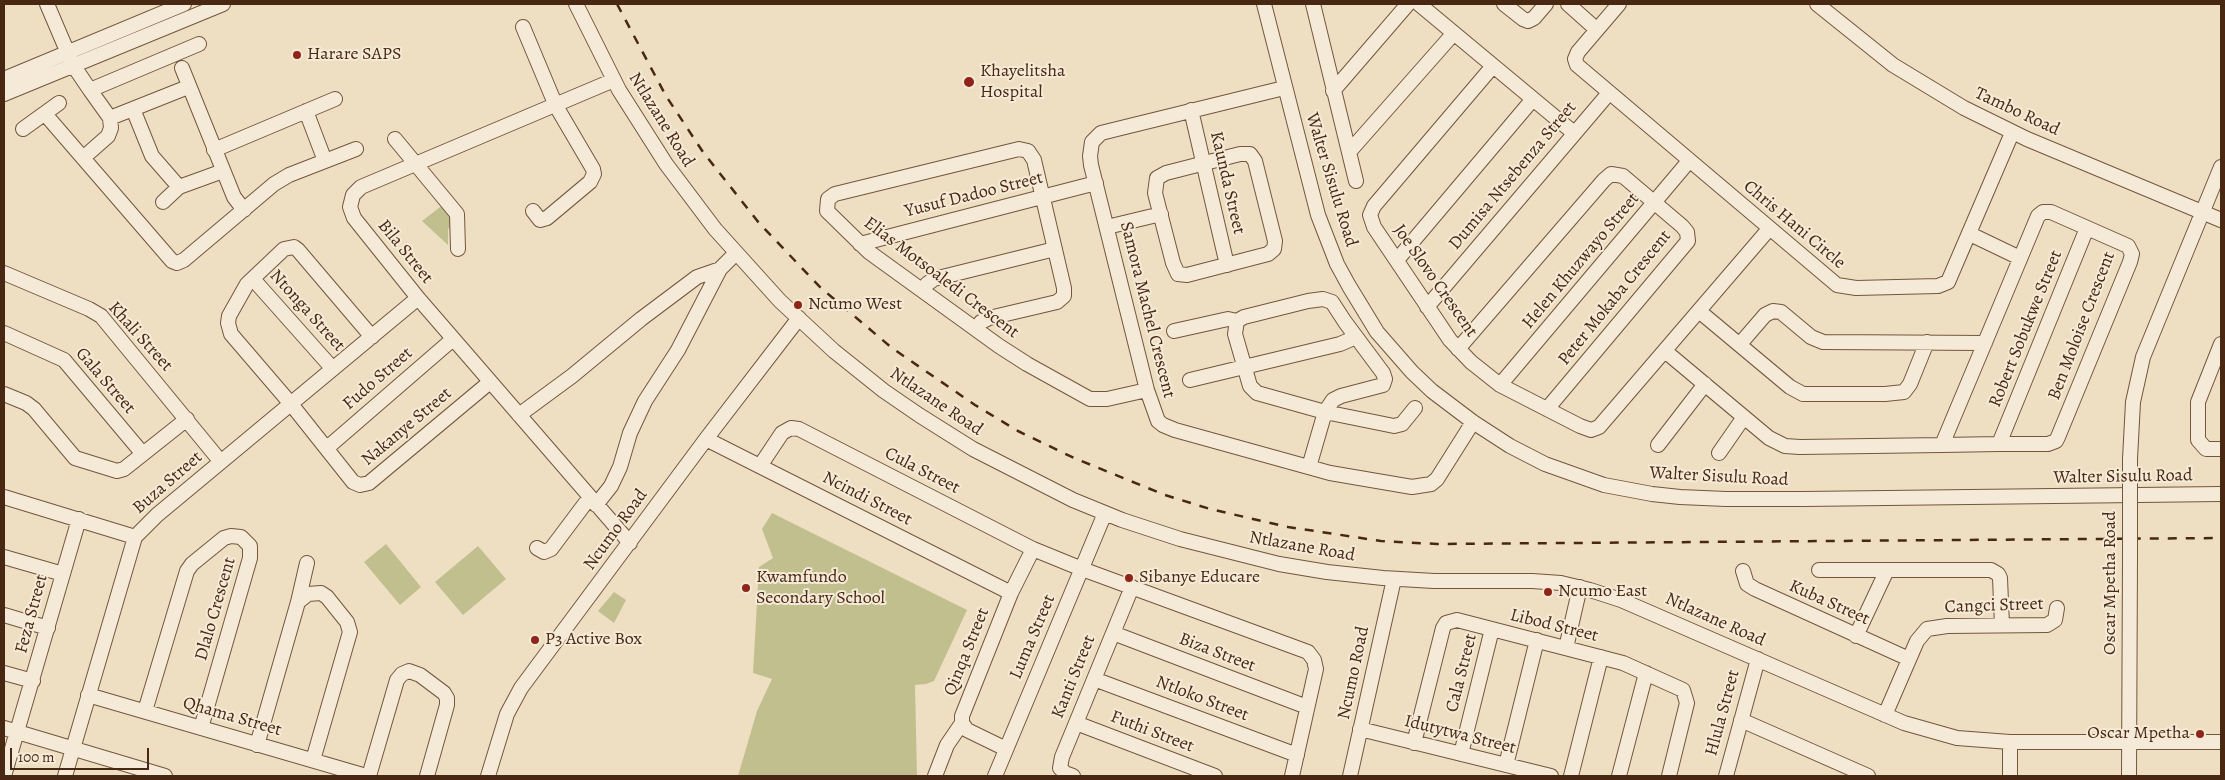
<!DOCTYPE html>
<html>
<head>
<meta charset="utf-8">
<style>
  body { margin:0 }
  #map { position:relative; width:2225px; height:780px; overflow:hidden; background:#efdfc2; font-family:Alegreya,serif }
  canvas { display:block }
  .frame { position:absolute; inset:0; border:5px solid #482812; pointer-events:none }
  .scale { position:absolute; left:10px; top:748px; width:139px; height:22px; box-sizing:border-box; border:2px solid #482812; border-top:0; padding-left:6px; font-size:15px; line-height:18px; white-space:nowrap; color:#482812; -webkit-text-stroke:4px #f5ead7; paint-order:stroke }
</style>
</head>
<body>
<div id="map">
<canvas width="2225" height="780"></canvas>
<div class="frame"></div>
<div class="scale">100 m</div>
</div>
<script>
const g = document.querySelector('canvas').getContext('2d');
g.lineJoin = 'round';
function fill(path, color) {
  g.fillStyle = color;
  g.fill(path, 'evenodd');
}
function poly(rows) {
  const path = new Path2D();
  for (const r of rows) {
    path.moveTo(r[0], r[1]);
    for (let i = 2; i < r.length; i += 2) path.lineTo(r[i], r[i + 1]);
  }
  return path;
}
function strokePath(path, color, width, dash) {
  g.strokeStyle = color;
  g.lineWidth = width;
  g.lineCap = dash ? 'butt' : 'round';
  g.setLineDash(dash || []);
  g.stroke(path);
}
function label(font, color, halo, rows, align = 'center') {
  g.font = font + ' Alegreya,serif';
  g.lineWidth = 4;
  g.setLineDash([]);
  g.textBaseline = 'middle';
  g.strokeStyle = halo;
  g.fillStyle = color;
  for (const [text, x, y, turn = 0] of rows) {
    g.save();
    g.translate(x, y);
    g.rotate((+turn || 0) * Math.PI / 180);
    g.textAlign = isNaN(turn) ? turn : align;
    if (halo) g.strokeText(text, 0, 0);
    g.fillText(text, 0, 0);
    g.restore();
  }
}
fill(poly([
  [444,204,455,224,448,229,448,245,422,221],
  [772,513,967,610,934,681,926,684,915,685,917,776,738,776,757,711,772,679,753,673,759,567,773,558,762,529],
  [386,544,421,587,400,605,364,562],
  [478,546,506,579,463,615,435,582],
  [614,592,626,600,614,623,598,611]
]), '#c1bf8e');
const minor = poly([
  [47,4,73,65,90,90,199,44],
  [576,4,619,90,666,164,715,229,780,301,834,351,884,391,919,415,973,449,1073,500,1122,520,1180,539,1279,564,1327,572,1383,578,1434,581,1532,581,1561,583,1590,590,1621,600,1904,723,1957,738,2010,742,2221,742],
  [1264,4,1318,215,1337,264,1349,286,1377,332,1412,372,1432,391,1473,422,1510,446,1545,464,1604,485,1652,494,1680,497,1726,499,1803,499,2221,494],
  [1313,4,1356,181],
  [1419,4,1574,133],
  [1504,4,1523,19,1528,21,1534,18,1546,4],
  [1568,4,1596,29],
  [1619,4,1578,52,1575,59,1577,65,1837,285,1856,288,1938,286,1948,282,2012,133],
  [1817,4,1893,65,1964,108,2027,139,2221,220],
  [523,27,556,106,593,169,594,174,590,182,547,218,540,220,533,211],
  [1493,66,1374,206,1370,215,1374,227,1450,340,1471,362,1500,385,1580,426,1591,430,1599,427,1769,229],
  [182,68,234,197,244,210],
  [4,79,184,4],
  [614,80,361,187,353,195,350,207,354,218,418,298,630,543],
  [1284,88,1113,130,1101,133,1092,142,1090,156,1091,165,1147,390,1158,421,1163,425,1175,430,1330,473,1412,487,1431,484,1437,479,1473,422],
  [1333,91,1408,4],
  [4,94,223,4],
  [133,109,152,156,179,187,223,171],
  [1191,110,1227,265],
  [306,111,325,161],
  [45,114,172,261,177,263,184,260,274,184,289,175,356,149],
  [110,118,188,87],
  [23,129,59,103],
  [395,139,457,214,458,249],
  [214,150,335,99],
  [1349,152,1454,33],
  [1240,154,1250,154,1255,161,1275,241,1274,249,1268,254,1187,275,1178,274,1173,263,1155,193,1157,178,1166,173,1240,154],
  [83,158,108,136,111,128,110,118,90,90],
  [163,202,179,187],
  [1107,227,1161,214],
  [1970,234,2020,258],
  [860,244,1096,183],
  [1397,260,1533,99],
  [4,273,89,309,101,316,221,462],
  [253,279,333,369],
  [923,290,927,284,934,279,1055,249],
  [1427,307,1609,93],
  [1699,311,1790,387,1803,394,1885,394,1904,392,1910,384,1927,342],
  [976,329,981,322,989,318,1057,302,1064,296,1064,288,1034,160,1028,151,1019,149,835,194,828,199,827,211,869,252,999,346,1027,364,1090,399,1107,399,1147,390],
  [1174,331,1228,319,1237,321],
  [4,333,64,360,143,454],
  [372,337,298,250,294,247,284,249,247,284,229,316,228,323,231,334,291,404,353,482,360,485,369,483,490,382],
  [1740,344,1765,315,1773,311,1781,312,1811,337,1823,342,1985,343],
  [2221,344,2198,402,2198,440,2206,449,2221,449],
  [1458,349,1604,180,1611,174,1623,176,1682,226,1687,232,1688,241,1547,409],
  [1665,351,1769,438,1785,446,1800,447,1942,445,1999,444,2048,444,2056,441,2058,437,2130,262,2132,254,2128,246,2051,212,2043,212,2038,216,1942,445],
  [1190,380,1340,344,1356,337],
  [1500,385,1689,161],
  [4,394,26,403,34,409,75,458,117,471,124,469,187,419],
  [519,415,572,376,641,319,697,277,720,269],
  [706,439,1011,593],
  [1999,444,2087,228],
  [1658,445,1705,384],
  [327,448,453,339],
  [1719,453,1744,417],
  [2130,459,2133,402,2143,357,2221,167],
  [760,466,782,433,791,428,799,429,1033,549,1082,569,1308,652,1314,660,1316,669,1292,776],
  [1309,467,1325,412,1333,400,1341,396,1383,385,1385,379,1383,373,1345,322,1332,302,1323,299,1308,301,1244,317,1237,321,1235,334,1250,386,1257,393,1325,412,1394,426,1402,424,1415,408],
  [4,497,135,537],
  [596,505,611,486,620,467,630,433,645,401,678,350,720,269,736,253],
  [537,548,544,552,551,549,590,497],
  [4,557,63,574],
  [1819,570,1991,570,1998,574,2000,578,2002,625],
  [1743,571,1747,584,1755,589,1909,659],
  [298,602,307,563],
  [4,615,48,628],
  [1113,633,1307,707],
  [1856,636,1887,570],
  [1566,648,1580,587],
  [4,673,33,681],
  [1094,679,1297,755],
  [88,695,366,776],
  [145,711,187,571,192,564,224,538,231,536,241,537,250,546,250,558,201,728],
  [1885,715,1917,641,1927,629,1947,626,2047,625,2055,620,2057,608],
  [1741,720,1868,776],
  [1076,723,1215,776],
  [4,728,165,776],
  [1360,729,1551,776],
  [2010,742,2010,776],
  [1414,743,1443,628,1446,623,1457,620,1623,663,1683,690,1687,703,1669,776],
  [257,745,298,602,308,594,321,593,327,597,347,622,350,632,313,760],
  [1006,749,967,730,962,723,962,716,1011,593,1033,549],
  [1461,754,1492,629],
  [1506,765,1537,640],
  [4,776,79,519],
  [65,776,135,537,157,515,418,298],
  [369,776,397,680,402,674,409,671,420,675,444,693,447,698,447,705,427,776],
  [488,776,507,714,521,688,706,439,799,318],
  [935,776,947,745,962,723],
  [995,776,1105,513],
  [1073,776,1065,773,1060,768,1062,757,1132,587],
  [1350,776,1394,579],
  [1571,776,1601,657],
  [1619,776,1646,673],
  [1726,776,1758,659],
  [2129,776,2130,558]
]);
strokePath(minor, '#72563e', 16);
strokePath(minor, '#f5ead7', 14);
strokePath(poly([
  [617,4,666,96,703,152,759,223,821,288,892,348,975,405,1018,431,1074,458,1165,495,1210,509,1288,527,1381,541,1437,544,2221,538]
]), '#482812', 2.5, [9, 9]);
const minorBridge = poly([
  [2130,558,2130,459]
]);
strokePath(minorBridge, '#72563e', 16, []);
strokePath(minorBridge, '#f5ead7', 14);
for (const [x, y, r, color] of [
  [297,55,5,"#8f2418"],
  [969,82,6,"#8f2418"],
  [798,305,5,"#8f2418"],
  [1129,578,5,"#8f2418"],
  [746,588,5,"#8f2418"],
  [1548,592,5,"#8f2418"],
  [535,640,5,"#8f2418"],
  [2200,734,5,"#8f2418"]
]) {
  const dot = new Path2D();
  dot.arc(x, y, r, 0, 2 * Math.PI);
  g.fillStyle = color;
  g.fill(dot);
  strokePath(dot, '#f5ead7', 2);
}
label('18px', '#482812', '#f5ead7', [
  ["Harare SAPS",307,55],
  ["Khayelitsha",980,72],
  ["Hospital",980,93],
  ["Ncumo West",808,305],
  ["Kwamfundo",756,578],
  ["Secondary School",756,599],
  ["Sibanye Educare",1139,578],
  ["Ncumo East",1558,592],
  ["P3 Active Box",545,640],
  ["Oscar Mpetha",2190,734,"right"]
], 'left');
label('18px', '#482812', '#f5ead7', [
  ["Tambo Road",2017,112,25],
  ["Ntlazane Road",661,120,58],
  ["Dumisa Ntsebenza Street",1513,176,-50],
  ["Walter Sisulu Road",1331,180,73],
  ["Kaunda Street",1227,183,77],
  ["Yusuf Dadoo Street",974,195,-14],
  ["Chris Hani Circle",1794,225,40],
  ["Bila Street",405,252,51],
  ["Helen Khuzwayo Street",1581,261,-50],
  ["Elias Motsoaledi Crescent",941,278,37],
  ["Joe Slovo Crescent",1435,281,55],
  ["Peter Mokaba Crescent",1615,298,-51],
  ["Samora Machel Crescent",1147,310,76],
  ["Ntonga Street",307,311,48],
  ["Ben Moloise Crescent",2082,326,-69],
  ["Robert Sobukwe Street",2026,329,-68],
  ["Khali Street",140,337,48],
  ["Fudo Street",378,379,-41],
  ["Gala Street",105,381,49],
  ["Ntlazane Road",936,402,34],
  ["Nakanye Street",407,427,-40],
  ["Cula Street",922,471,27],
  ["Walter Sisulu Road",1719,477,3],
  ["Walter Sisulu Road",2123,477,-1],
  ["Buza Street",168,483,-41],
  ["Ncindi Street",867,499,27],
  ["Ncumo Road",616,530,-54],
  ["Ntlazane Road",1302,547,10],
  ["Oscar Mpetha Road",2111,583,-90],
  ["Kuba Street",1829,603,24],
  ["Cangci Street",1994,606,-2],
  ["Dlalo Crescent",216,609,-74],
  ["Feza Street",32,614,-75],
  ["Ntlazane Road",1715,620,24],
  ["Libod Street",1554,626,14],
  ["Luma Street",1033,637,-67],
  ["Qinqa Street",967,652,-68],
  ["Biza Street",1217,653,21],
  ["Ncumo Road",1354,673,-78],
  ["Cala Street",1462,673,-76],
  ["Kanti Street",1074,677,-68],
  ["Ntloko Street",1202,699,21],
  ["Hlula Street",1723,713,-75],
  ["Qhama Street",232,717,16],
  ["Futhi Street",1152,732,21],
  ["Idutytwa Street",1460,735,14]
]);
</script>
</body>
</html>
